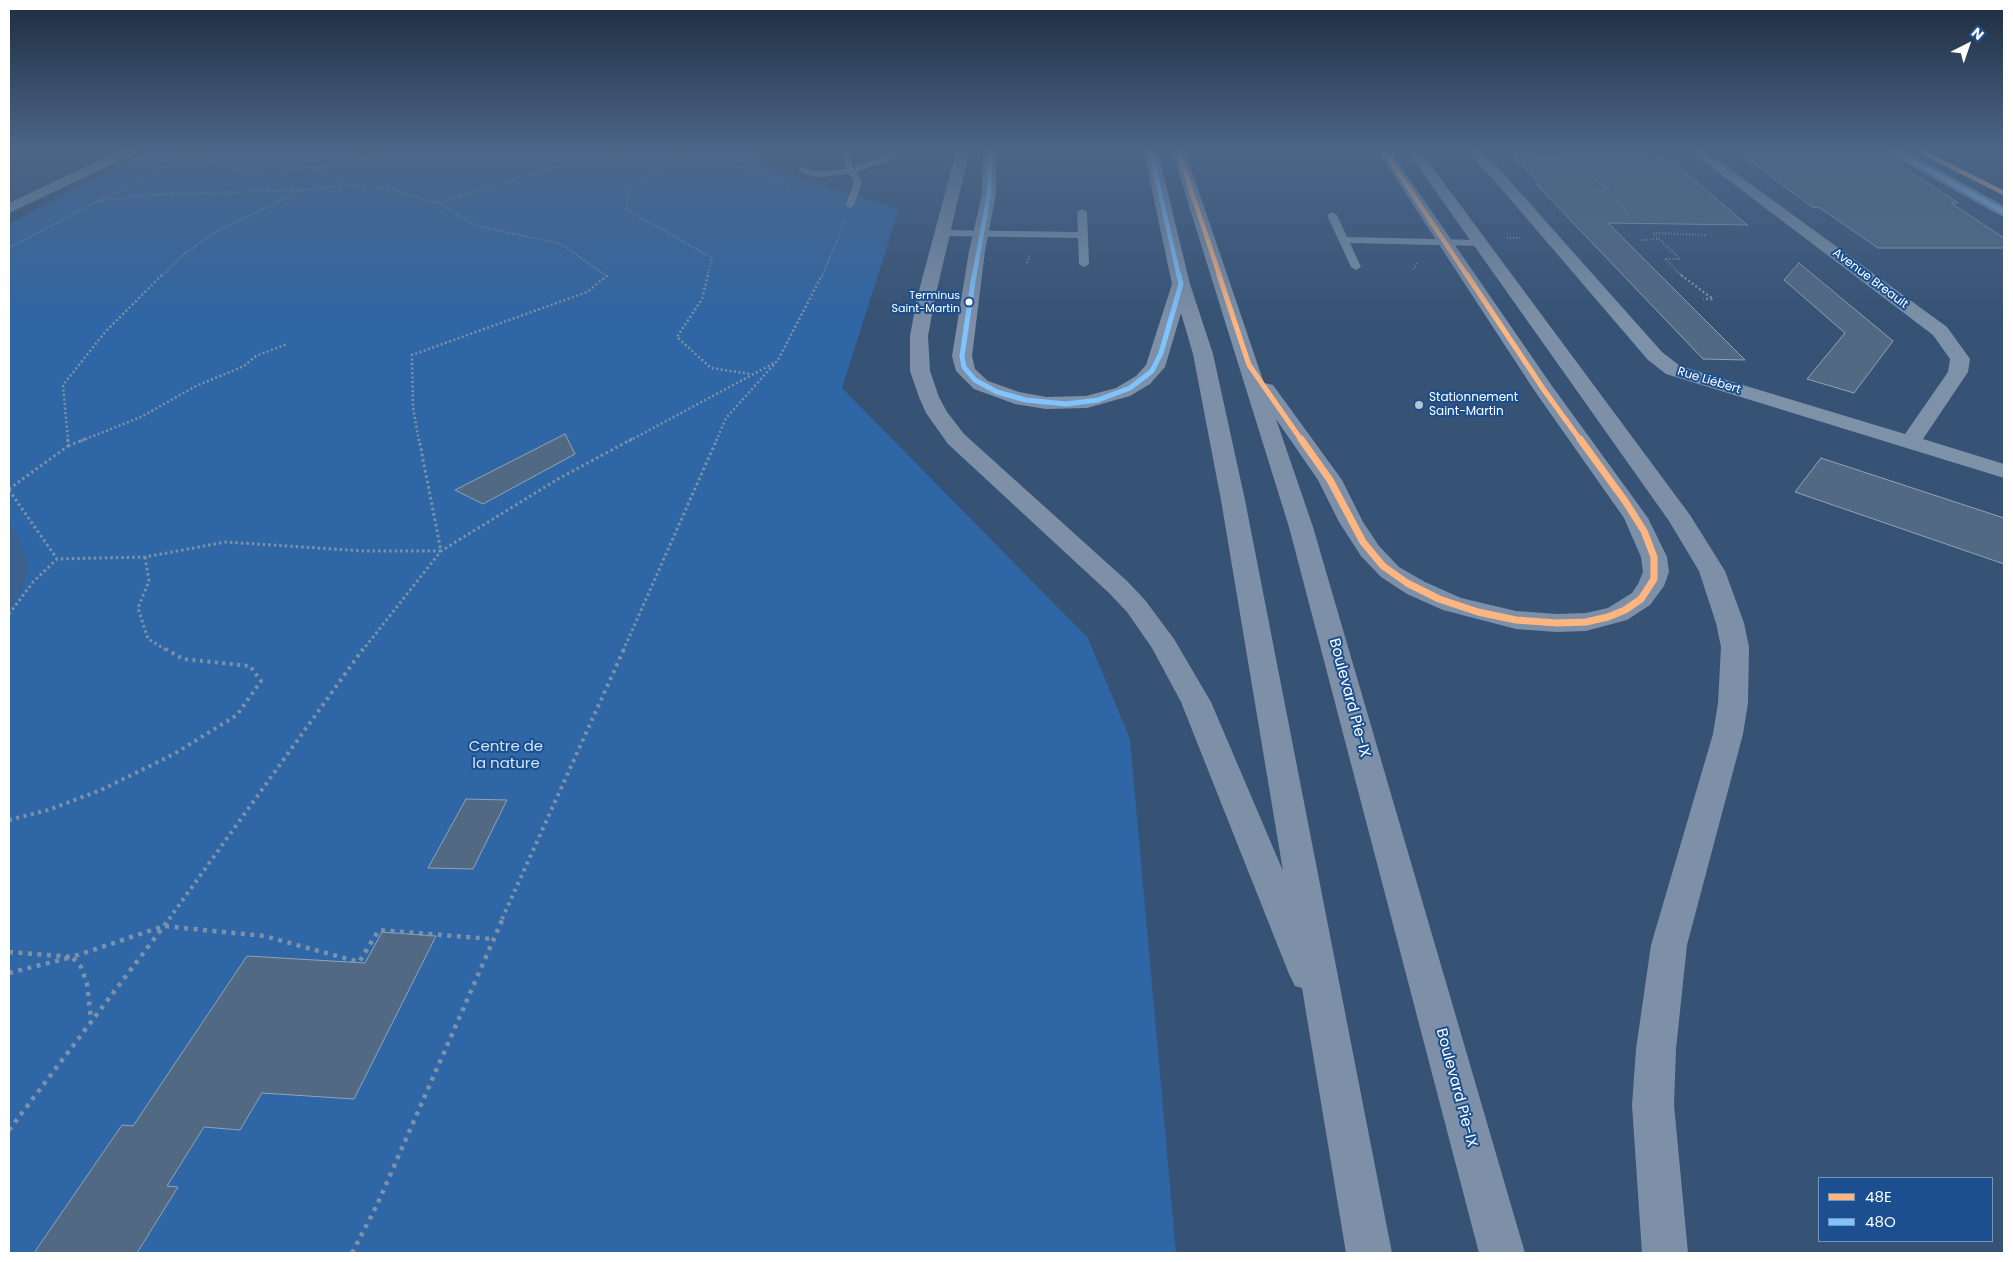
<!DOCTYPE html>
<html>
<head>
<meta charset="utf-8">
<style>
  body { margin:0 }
  #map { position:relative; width:2013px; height:1262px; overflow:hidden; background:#365274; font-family:Poppins,sans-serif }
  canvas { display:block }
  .frame { position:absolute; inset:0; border:10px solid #fff; pointer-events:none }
  .legend { position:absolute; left:1818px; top:1177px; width:175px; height:65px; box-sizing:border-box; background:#1b4f8f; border:1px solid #7695bc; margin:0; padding:6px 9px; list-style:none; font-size:15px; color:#fff }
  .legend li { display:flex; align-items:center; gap:10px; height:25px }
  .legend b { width:25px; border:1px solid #7695bc }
  .north { position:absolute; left:1943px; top:20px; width:50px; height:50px; -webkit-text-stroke:4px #1b4f8f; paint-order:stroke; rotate:41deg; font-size:14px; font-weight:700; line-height:20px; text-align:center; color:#fff }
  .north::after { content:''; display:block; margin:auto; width:18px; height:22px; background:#fff; clip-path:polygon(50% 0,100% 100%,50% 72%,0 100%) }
</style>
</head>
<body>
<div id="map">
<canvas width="2013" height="1262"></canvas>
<div class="frame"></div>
<ul class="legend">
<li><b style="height:6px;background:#ffb580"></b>48E</li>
<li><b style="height:6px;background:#80c4ff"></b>48O</li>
</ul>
<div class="north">N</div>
</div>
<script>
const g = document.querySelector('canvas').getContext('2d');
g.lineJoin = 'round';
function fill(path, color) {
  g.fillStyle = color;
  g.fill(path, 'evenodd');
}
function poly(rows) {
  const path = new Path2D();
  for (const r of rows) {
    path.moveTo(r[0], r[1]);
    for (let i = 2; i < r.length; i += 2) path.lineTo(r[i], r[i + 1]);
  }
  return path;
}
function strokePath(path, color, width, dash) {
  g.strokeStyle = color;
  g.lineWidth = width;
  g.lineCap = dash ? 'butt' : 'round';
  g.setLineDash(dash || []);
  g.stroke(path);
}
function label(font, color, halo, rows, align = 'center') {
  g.font = font + ' Poppins,sans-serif';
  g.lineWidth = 4;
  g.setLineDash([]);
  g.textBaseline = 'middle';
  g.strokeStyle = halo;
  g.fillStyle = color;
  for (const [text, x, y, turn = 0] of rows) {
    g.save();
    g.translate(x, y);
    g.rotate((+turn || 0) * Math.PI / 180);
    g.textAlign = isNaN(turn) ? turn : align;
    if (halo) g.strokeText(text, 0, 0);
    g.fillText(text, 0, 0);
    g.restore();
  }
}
fill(poly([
  [153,148,769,148,759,166,899,209,842,388,1088,638,1130,739,1176,1253,9,1253,9,224]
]), '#2f66a5');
fill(poly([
  [9,522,16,531,29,569,16,601,9,609]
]), '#3b618d');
const building = poly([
  [1853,148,1875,148,1878,153,1886,155,1958,203,1951,203,2004,238,2004,248,1878,248,1820,208,1812,207,1738,152,1853,148],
  [1513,155,1668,158,1746,224,1748,225,1608,223,1745,360,1703,359,1537,185,1539,184,1513,155],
  [1799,263,1893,341,1854,393,1807,379,1845,333,1784,280,1799,263],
  [565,434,575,454,483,504,455,490,565,434],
  [1821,458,2004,518,2004,564,1795,492,1821,458],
  [466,799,507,800,473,869,428,868,466,799],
  [382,932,436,936,354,1099,262,1093,240,1130,204,1127,167,1186,178,1187,137,1253,34,1253,122,1125,133,1126,247,956,365,963,382,932]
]);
fill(building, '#526984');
strokePath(building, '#92a2b6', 1);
strokePath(poly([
  [206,148,186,157,222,163,238,170,276,171,313,168,350,185,390,189,438,203,582,159,642,148],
  [296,148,294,153,299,165,313,168,365,159,389,148],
  [691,148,629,191,626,209,712,258,707,277],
  [707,148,718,159,790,185],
  [1562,148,1608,190,1629,215],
  [186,157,98,201,146,195,304,190,349,185],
  [367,158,395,164,423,166],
  [1593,190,1607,190],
  [438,203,477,226,561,244,608,277],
  [1507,238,1521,238],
  [1641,240,1659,239],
  [9,248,98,201],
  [1027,263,1030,254],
  [1413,269,1418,262],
  [161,277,184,254,217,231,304,190],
  [822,277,844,222],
  [1683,277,1665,259,1680,259,1653,233,1706,235]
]), '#7d92a8', 2, [1, 2]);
strokePath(poly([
  [708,275,702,299,677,337,711,368,751,374],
  [1681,275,1713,299,1703,299],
  [68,441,63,385,106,331,162,275],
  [81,441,141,417,196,386,244,366,256,356,287,344],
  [419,441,413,408,412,355,587,292,608,275],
  [629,441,776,362],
  [716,441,726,418,778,360,822,275]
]), '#7d92a8', 2.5, [2, 2.5]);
strokePath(poly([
  [68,446,85,439],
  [9,489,68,446,68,439],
  [9,490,57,559],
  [145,557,149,581,138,608,148,639,168,651],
  [9,614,33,582,57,559,145,557,226,542,364,551,441,551,419,439],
  [362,651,441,551,558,479,632,439],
  [623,651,717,439]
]), '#7d92a8', 3, [2.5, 3]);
strokePath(poly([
  [9,820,48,810,101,790,174,754,237,715,261,681,250,666,183,659,166,649],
  [169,919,363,649],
  [502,919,624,649]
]), '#7d92a8', 4, [3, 4.5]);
strokePath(poly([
  [9,952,72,957,164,926,264,936,359,962,379,930,493,939],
  [9,973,72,957,81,967,87,984,91,1019],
  [9,1130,170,918],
  [352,1253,377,1205,503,918]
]), '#7d92a8', 4.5, [4, 5.5]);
fill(poly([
  [839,148,847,148,853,167,879,158,888,153,892,148,900,148,894,157,885,162,856,172,861,179,861,185,854,205,850,208,846,205,853,185,853,179,849,174,821,177,807,175,798,169,802,167,812,171,821,171,846,169,839,148],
  [1082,209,1087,212,1089,264,1084,267,1079,264,1078,238,942,236,937,233,942,230,1078,232,1077,212,1082,209],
  [1332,212,1337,215,1347,237,1480,240,1485,243,1480,246,1350,243,1361,267,1356,270,1351,267,1327,215,1332,212]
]), '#7d92a8');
fill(poly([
  [125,148,142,148,140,151,9,213,9,203,125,148],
  [1469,148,1482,148,1481,151,1502,172,1662,352,1680,366,1905,434,1948,372,1950,359,1933,335,1686,148,1701,148,1947,327,1970,359,1968,372,1923,439,2004,464,2004,478,1666,374,1648,360,1492,178,1468,154,1466,151,1469,148]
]), '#7d92a8');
fill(poly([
  [1877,148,1895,148,1905,151,2004,206,2004,217,1999,215,1895,157,1879,151,1877,148]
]), '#7d92a8');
fill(poly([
  [957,148,970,148,935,298,928,336,930,371,939,397,947,412,964,434,1127,581,1145,600,1174,639,1211,702,1283,871,1221,500,1193,354,1181,313,1165,367,1150,384,1130,396,1087,408,1046,409,1015,404,974,389,956,371,952,356,969,251,982,194,983,148,996,148,996,194,985,251,972,356,975,369,988,381,1019,392,1046,397,1086,396,1116,388,1136,376,1146,365,1172,284,1143,148,1157,148,1190,284,1213,354,1245,500,1392,1253,1346,1253,1302,988,1295,986,1289,974,1181,702,1152,648,1127,612,1109,593,948,444,926,413,919,397,910,371,910,336,917,298,957,148],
  [1171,148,1184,148,1264,383,1273,385,1342,480,1363,522,1379,546,1399,567,1425,582,1461,598,1516,611,1557,614,1586,613,1608,608,1632,593,1638,584,1643,572,1641,557,1624,518,1534,390,1376,148,1388,148,1552,386,1648,518,1667,557,1669,572,1664,586,1650,605,1627,620,1586,631,1557,632,1516,629,1443,610,1407,594,1381,577,1361,556,1339,522,1318,480,1276,419,1313,527,1525,1253,1479,1253,1289,527,1171,148],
  [1405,148,1418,148,1690,515,1725,571,1744,623,1749,647,1748,703,1743,734,1687,945,1676,1049,1674,1105,1688,1253,1642,1253,1632,1105,1636,1049,1651,945,1713,734,1718,703,1721,647,1716,623,1699,571,1669,521,1405,148]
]), '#7e90a7');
strokePath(poly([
  [1177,148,1220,277],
  [1382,148,1468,277],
  [1914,148,2004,193]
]), '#ffb580', 4.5);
strokePath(poly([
  [1219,275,1249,365,1302,441],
  [1467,275,1544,390,1581,441]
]), '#ffb580', 5);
strokePath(poly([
  [1301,439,1330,480,1363,542,1383,566,1407,583,1439,599,1478,612,1516,620,1557,623,1586,622,1608,617,1625,610,1641,599,1654,579,1654,557,1644,531,1625,501,1580,439]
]), '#ffb580', 7);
strokePath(poly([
  [1150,148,1179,277],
  [1884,148,1900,154,2004,212],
  [974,277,989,194,990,148]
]), '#80c4ff', 4.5);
strokePath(poly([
  [974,275,962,356,964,367,975,380,997,392,1026,400,1066,404,1098,400,1130,388,1152,371,1161,353,1181,284,1179,275]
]), '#80c4ff', 5);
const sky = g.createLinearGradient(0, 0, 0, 324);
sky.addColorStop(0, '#1e2d40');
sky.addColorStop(0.46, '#4c6688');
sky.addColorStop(1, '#4c668800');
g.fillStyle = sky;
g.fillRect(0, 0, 2013, 324);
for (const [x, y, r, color] of [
  [969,302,4.5,"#fff"],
  [1419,405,5,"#b9c2ce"]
]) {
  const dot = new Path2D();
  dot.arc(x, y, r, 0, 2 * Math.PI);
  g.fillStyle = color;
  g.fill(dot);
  strokePath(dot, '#1b4f8f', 2);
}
label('11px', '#fff', '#1b4f8f', [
  ["Terminus",960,296],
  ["Saint-Martin",960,309]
], 'right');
label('12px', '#fff', '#1b4f8f', [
  ["Avenue Breault",1870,279,37],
  ["Rue Liébert",1709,381,17]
]);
label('12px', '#fff', '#1b4f8f', [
  ["Stationnement",1429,398],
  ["Saint-Martin",1429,412]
], 'left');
label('15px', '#fff', '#1b4f8f', [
  ["Boulevard Pie-IX",1349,698,75],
  ["Boulevard Pie-IX",1456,1088,75]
]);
label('15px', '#cfe3fa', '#1b4f8f', [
  ["Centre de",506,747],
  ["la nature",506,764]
]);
</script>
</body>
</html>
